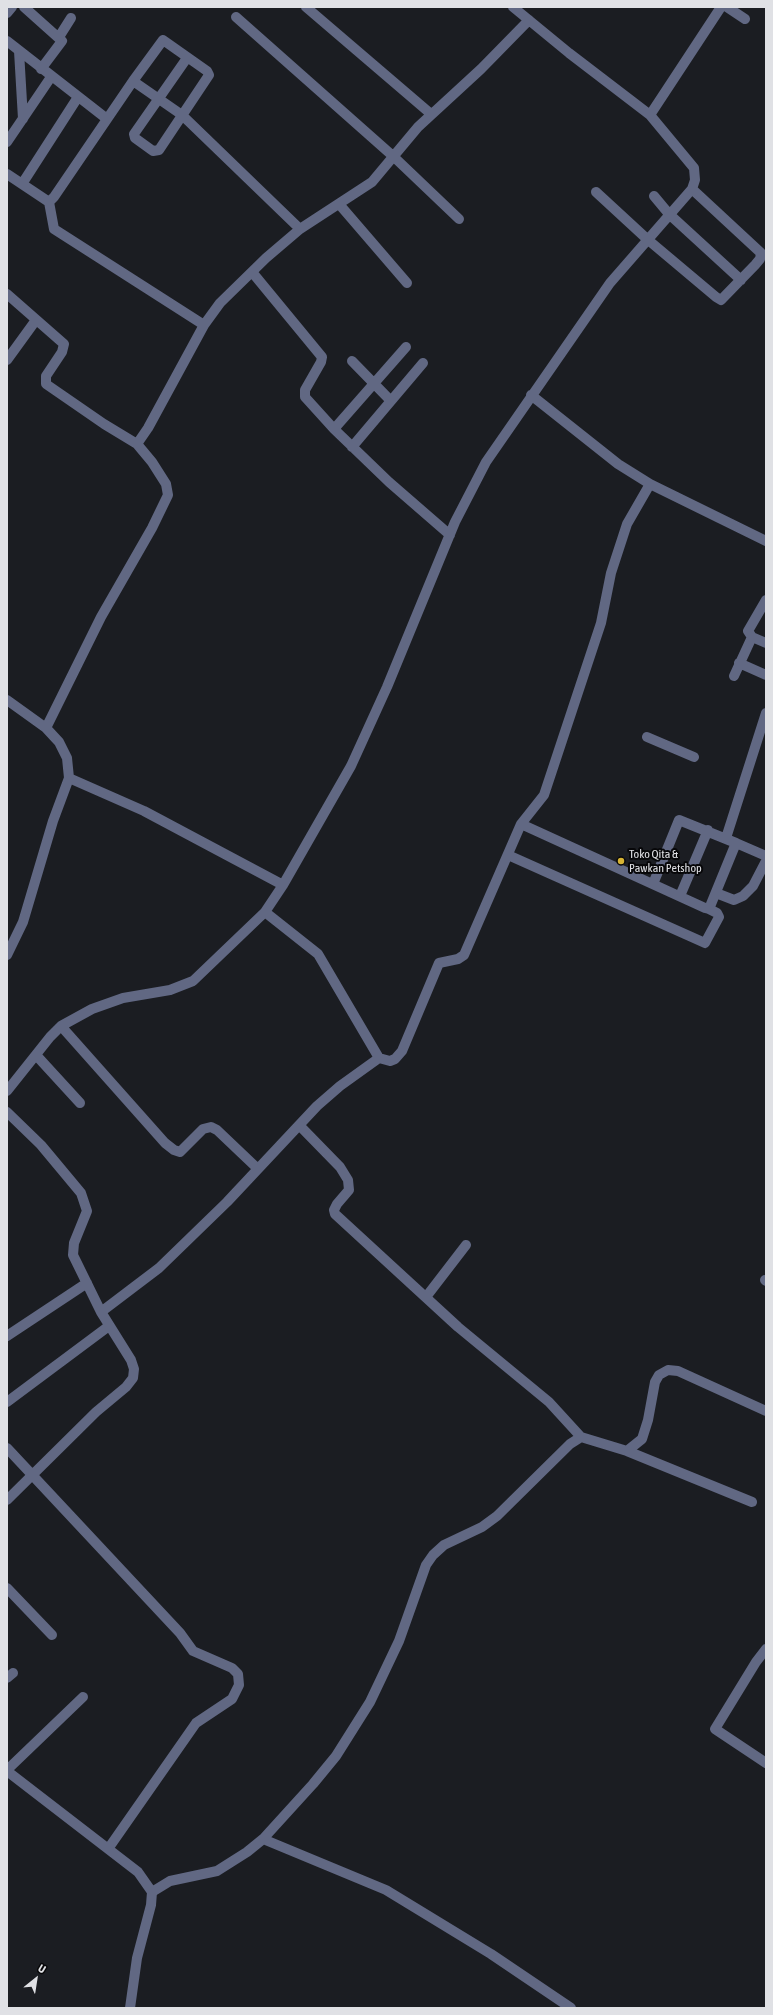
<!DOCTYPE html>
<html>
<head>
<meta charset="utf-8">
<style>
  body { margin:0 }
  #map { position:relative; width:773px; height:2015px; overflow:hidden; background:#1b1d22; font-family:"Asap Condensed",sans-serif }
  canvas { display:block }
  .frame { position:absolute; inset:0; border:8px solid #e0e1e5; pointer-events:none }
  .north { position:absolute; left:16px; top:1959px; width:40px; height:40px; -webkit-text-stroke:3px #070709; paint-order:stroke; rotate:30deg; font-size:11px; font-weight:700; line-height:16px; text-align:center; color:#e0e1e5 }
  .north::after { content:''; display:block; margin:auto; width:14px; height:18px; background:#e0e1e5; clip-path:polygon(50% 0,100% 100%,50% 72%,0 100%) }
</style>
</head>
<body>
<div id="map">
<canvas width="773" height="2015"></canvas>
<div class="frame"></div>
<div class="north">U</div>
</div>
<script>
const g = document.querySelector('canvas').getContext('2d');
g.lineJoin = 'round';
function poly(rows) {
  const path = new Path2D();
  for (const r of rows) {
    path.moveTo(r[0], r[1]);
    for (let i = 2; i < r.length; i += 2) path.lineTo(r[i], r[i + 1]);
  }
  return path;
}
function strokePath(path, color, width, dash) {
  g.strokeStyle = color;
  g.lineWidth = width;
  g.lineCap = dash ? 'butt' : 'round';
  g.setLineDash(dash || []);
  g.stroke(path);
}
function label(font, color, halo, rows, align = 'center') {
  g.font = font + ' "Asap Condensed",sans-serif';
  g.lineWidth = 4;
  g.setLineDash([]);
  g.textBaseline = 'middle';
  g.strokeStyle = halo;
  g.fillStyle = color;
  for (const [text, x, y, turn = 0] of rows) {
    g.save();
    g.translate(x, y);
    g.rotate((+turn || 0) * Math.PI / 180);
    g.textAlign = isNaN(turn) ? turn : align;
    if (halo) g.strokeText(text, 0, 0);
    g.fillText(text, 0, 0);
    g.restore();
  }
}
strokePath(poly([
  [24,7,62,41,41,69],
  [306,7,431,114],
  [513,7,569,53,650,115],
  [727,7,745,19],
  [7,13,12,7],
  [236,17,394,157,459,219],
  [59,37,71,18],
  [7,41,107,119],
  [19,51,23,119],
  [133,81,182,115,300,229],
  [7,142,51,77],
  [7,174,49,202,54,229,204,325],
  [22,184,78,97],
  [596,192,647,239,716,297,721,300,755,265,760,259,761,253,692,189],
  [654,196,669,214,741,280],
  [49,202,54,197,133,81,163,40,207,71,209,75,159,150,153,151,135,138,134,134,187,58],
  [339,204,407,283],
  [252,272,322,357,321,362,305,390,305,397,334,429,389,482,450,535],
  [7,294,64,344,62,352,46,376,46,384,104,424,137,444,148,428,204,325,220,303,266,258,300,229,372,182,418,127,481,69,529,20],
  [7,360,36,320],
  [352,361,391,401],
  [334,429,406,347],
  [352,447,423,363],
  [650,484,766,541],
  [766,600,748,631,752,637,766,643],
  [739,663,766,675],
  [734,676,752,637],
  [7,700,46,728,59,742,67,758,69,778,53,821,23,922,7,955],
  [46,728,101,617,152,528,168,495,166,484,152,462,137,444],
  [647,737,694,757],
  [69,778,144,811,283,885],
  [521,824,705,908,709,909,736,843,679,820,653,884],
  [726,838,766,713],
  [736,843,766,856],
  [508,855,705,943,719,917,717,913,709,909],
  [716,893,734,900,743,896,753,886,766,861],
  [680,896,708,830],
  [61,1026,165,1143,174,1150,180,1152,203,1129,211,1127,217,1130,258,1169],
  [36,1055,80,1103],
  [379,1058,390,1061,395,1059,402,1051,439,963,458,959,464,955,521,824,544,795,601,623,611,573,627,524,650,484,618,464,531,395],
  [7,1091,50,1037,61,1026,92,1009,123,998,170,990,193,981,265,912,283,885,351,766,387,687,455,522,486,462,610,283,692,189,695,180,694,168,650,115,721,7],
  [7,1112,41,1145,81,1193,87,1211,74,1243,73,1255,101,1312,131,1360,134,1369,133,1378,126,1387,96,1412,7,1500],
  [300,1126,340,1167,348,1180,349,1190,337,1204,334,1210,335,1214,458,1327,549,1402,581,1437,627,1451,752,1502],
  [765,1280,766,1281],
  [426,1297,466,1245],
  [101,1312,159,1268,227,1202,317,1106,340,1086,379,1058,318,954,265,912],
  [7,1336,87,1283],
  [7,1402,109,1326],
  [7,1448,180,1633,193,1651,232,1668,238,1674,239,1685,232,1699,196,1723,108,1849],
  [627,1451,642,1439,648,1420,655,1382,659,1375,668,1370,678,1371,766,1411],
  [7,1588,52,1635],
  [766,1649,756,1662,715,1729,766,1763],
  [7,1678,13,1673],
  [7,1770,83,1697],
  [7,1771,138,1872,152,1892,151,1905,137,1958,130,2008],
  [263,1839,386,1890,491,1954,571,2008],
  [152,1892,170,1881,217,1871,247,1852,263,1839,313,1784,336,1756,370,1702,399,1641,426,1565,433,1555,444,1545,482,1527,497,1516,570,1444,581,1437]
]), '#616883', 10);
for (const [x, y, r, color] of [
  [621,861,4,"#d8b434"]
]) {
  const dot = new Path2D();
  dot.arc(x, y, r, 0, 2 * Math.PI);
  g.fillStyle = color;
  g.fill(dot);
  strokePath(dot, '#070709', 1.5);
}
label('12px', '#e0e1e5', '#070709', [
  ["Toko Qita &",629,854],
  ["Pawkan Petshop",629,868]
], 'left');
</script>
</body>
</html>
